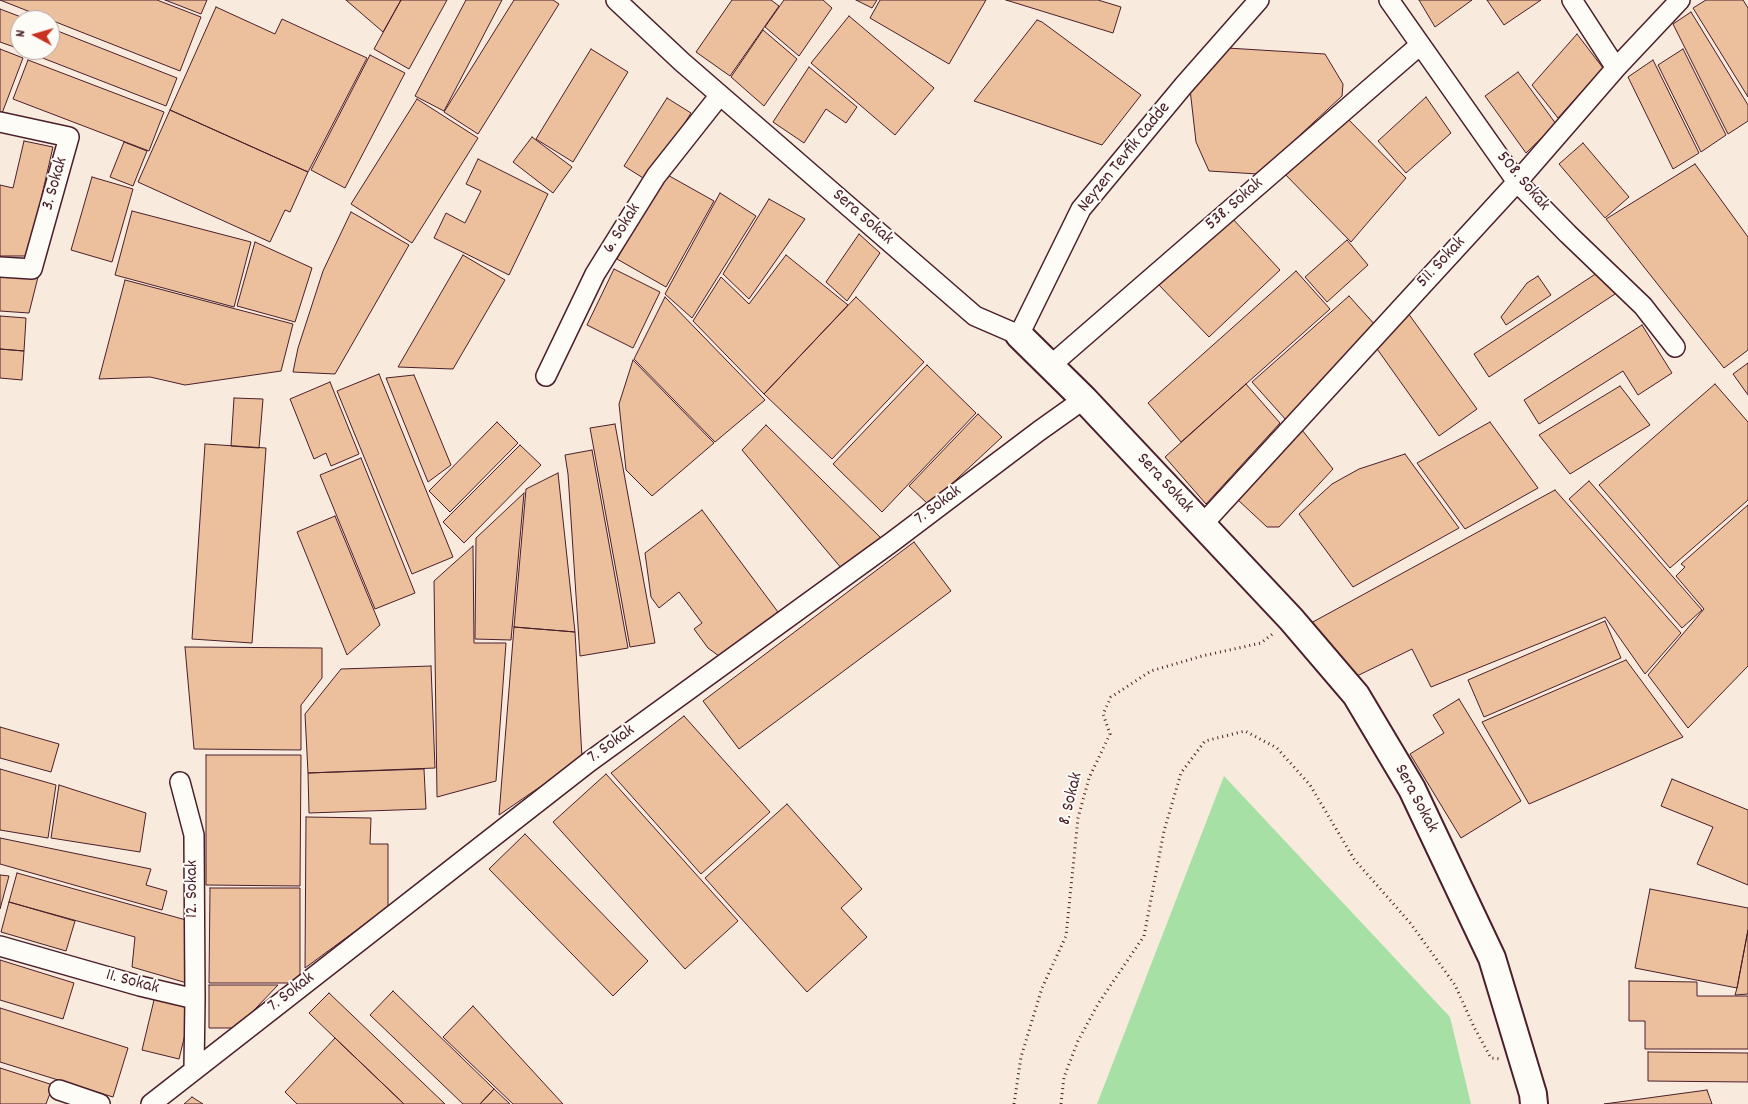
<!DOCTYPE html>
<html>
<head>
<meta charset="utf-8">
<style>
  body { margin:0 }
  #map { position:relative; width:1748px; height:1104px; overflow:hidden; background:#f8eadc; font-family:Dekko,sans-serif }
  canvas { display:block }
  .north { position:absolute; left:10px; top:10px; width:50px; height:50px; box-sizing:border-box; background:#fdfcf7; border:1px solid #b5a4a5; border-radius:50%; rotate:276deg; font-size:14px; font-weight:700; line-height:20px; text-align:center; color:#4a1f2b }
  .north::after { content:''; display:block; margin:auto; width:18px; height:22px; background:#c8321e; clip-path:polygon(50% 0,100% 100%,50% 72%,0 100%) }
</style>
</head>
<body>
<div id="map">
<canvas width="1748" height="1104"></canvas>
<div class="north">N</div>
</div>
<script>
const g = document.querySelector('canvas').getContext('2d');
g.lineJoin = 'round';
function fill(path, color) {
  g.fillStyle = color;
  g.fill(path, 'evenodd');
}
function poly(rows) {
  const path = new Path2D();
  for (const r of rows) {
    path.moveTo(r[0], r[1]);
    for (let i = 2; i < r.length; i += 2) path.lineTo(r[i], r[i + 1]);
  }
  return path;
}
function strokePath(path, color, width, dash) {
  g.strokeStyle = color;
  g.lineWidth = width;
  g.lineCap = dash ? 'butt' : 'round';
  g.setLineDash(dash || []);
  g.stroke(path);
}
function label(font, color, halo, rows, align = 'center') {
  g.font = font + ' Dekko,sans-serif';
  g.lineWidth = 4;
  g.setLineDash([]);
  g.textBaseline = 'middle';
  g.strokeStyle = halo;
  g.fillStyle = color;
  for (const [text, x, y, turn = 0] of rows) {
    g.save();
    g.translate(x, y);
    g.rotate((+turn || 0) * Math.PI / 180);
    g.textAlign = isNaN(turn) ? turn : align;
    if (halo) g.strokeText(text, 0, 0);
    g.fillText(text, 0, 0);
    g.restore();
  }
}
fill(poly([
  [1224,776,1450,1017,1471,1104,1097,1104]
]), '#a7e0a5');
const building = poly([
  [0,0,157,0,201,17,180,71,0,0],
  [165,0,207,0,201,14,165,0],
  [346,0,401,0,383,32,346,0],
  [401,0,447,0,409,69,374,49,401,0],
  [466,0,502,0,444,111,415,96,466,0],
  [514,0,553,0,559,4,478,134,444,112,514,0],
  [732,0,771,0,779,6,730,76,696,52,732,0],
  [784,0,823,0,832,8,799,56,765,27,784,0],
  [856,0,877,0,872,8,856,0],
  [880,0,986,0,949,64,870,18,880,0],
  [1006,0,1098,0,1121,7,1113,33,1006,0],
  [1419,0,1472,0,1435,27,1419,0],
  [1487,0,1541,0,1504,25,1487,0],
  [1706,0,1743,0,1748,8,1748,97,1693,8,1706,0],
  [216,7,275,34,282,19,367,58,308,172,170,110,216,7],
  [0,9,29,20,20,20,20,49,0,42,0,9],
  [1691,12,1748,105,1748,121,1728,134,1673,24,1691,12],
  [849,16,934,88,895,135,811,63,849,16],
  [1037,20,1042,22,1141,95,1102,145,974,101,1037,20],
  [50,28,177,78,166,106,22,50,50,50,50,28],
  [763,30,797,59,764,106,731,77,763,30],
  [1577,34,1603,68,1558,118,1532,85,1577,34],
  [1227,48,1325,54,1343,84,1342,96,1258,174,1209,171,1196,142,1190,89,1227,48],
  [0,49,23,58,1,116,0,116,0,49],
  [591,49,628,72,573,162,536,139,591,49],
  [1683,49,1726,135,1701,152,1658,65,1683,49],
  [370,55,405,73,345,188,311,170,370,55],
  [28,60,164,112,149,151,13,99,28,60],
  [1653,60,1699,153,1673,169,1628,77,1653,60],
  [809,67,857,107,846,123,826,109,804,143,773,122,809,67],
  [1518,72,1556,124,1526,153,1485,96,1518,72],
  [1426,97,1451,133,1406,173,1378,141,1426,97],
  [667,98,691,113,648,181,624,166,667,98],
  [417,99,478,138,412,243,351,204,417,99],
  [170,110,308,172,290,212,285,210,270,242,138,182,170,110],
  [1345,116,1406,178,1351,242,1283,172,1345,116],
  [532,137,572,167,553,193,513,162,532,137],
  [24,141,53,147,28,256,0,256,0,185,13,188,24,141],
  [124,142,147,151,133,186,110,177,124,142],
  [1583,143,1629,197,1605,218,1559,164,1583,143],
  [478,159,548,194,509,275,434,238,446,213,465,223,481,191,466,184,478,159],
  [1695,164,1748,237,1748,350,1724,368,1606,219,1695,164],
  [664,173,714,201,666,287,617,259,664,173],
  [92,177,133,189,112,262,71,250,92,177],
  [720,193,756,216,692,318,665,294,720,193],
  [769,199,805,219,749,299,723,274,769,199],
  [132,211,251,242,234,307,115,275,132,211],
  [351,212,409,245,335,374,293,372,298,348,323,271,351,212],
  [1231,217,1280,270,1209,337,1159,285,1231,217],
  [859,234,880,253,847,301,826,282,859,234],
  [1347,240,1368,265,1327,302,1305,277,1347,240],
  [255,242,312,268,295,322,237,306,255,242],
  [463,255,505,280,453,369,398,367,463,255],
  [786,255,848,305,764,394,693,321,721,277,749,304,786,255],
  [614,269,660,292,633,348,587,325,614,269],
  [1296,271,1330,309,1181,442,1148,403,1296,271],
  [1600,271,1615,294,1489,377,1474,354,1600,271],
  [0,274,38,277,29,313,0,311,0,274],
  [1538,276,1551,295,1506,325,1501,317,1527,283,1538,276],
  [125,280,293,324,281,371,185,385,150,377,99,379,125,280],
  [1349,296,1376,326,1287,421,1252,382,1349,296],
  [665,297,765,400,715,442,634,359,665,297],
  [856,297,924,362,832,459,764,394,856,297],
  [1408,313,1477,409,1439,436,1375,346,1408,313],
  [0,316,26,318,24,351,0,349,0,316],
  [1642,325,1672,373,1638,395,1623,371,1539,424,1524,400,1642,325],
  [0,349,24,351,22,380,0,378,0,349],
  [633,360,714,443,652,496,626,470,619,404,633,360],
  [1748,363,1748,395,1733,374,1748,363],
  [927,365,976,413,882,512,833,464,927,365],
  [379,374,453,557,412,574,337,391,379,374],
  [414,375,451,465,428,482,386,378,414,375],
  [330,382,359,454,331,466,326,453,314,459,290,399,330,382],
  [1246,384,1280,423,1206,504,1165,457,1246,384],
  [1715,384,1748,422,1748,500,1670,568,1599,485,1715,384],
  [1620,386,1650,425,1570,474,1539,435,1620,386],
  [234,398,263,399,259,448,231,446,234,398],
  [978,414,1002,437,929,505,909,486,978,414],
  [497,422,518,443,450,512,429,491,497,422],
  [1490,422,1538,488,1465,529,1417,463,1490,422],
  [615,424,655,643,630,647,590,428,615,424],
  [766,425,882,539,842,569,742,450,766,425],
  [1302,430,1333,469,1279,527,1267,527,1237,499,1302,430],
  [205,444,266,448,252,643,192,639,205,444],
  [520,445,541,465,464,543,443,522,520,445],
  [592,450,628,648,580,656,568,474,565,455,592,450],
  [1405,454,1459,528,1353,587,1299,514,1332,484,1359,469,1405,454],
  [361,458,415,593,375,609,320,475,361,458],
  [558,473,575,632,514,627,526,489,558,473],
  [1589,481,1702,610,1682,628,1569,499,1589,481],
  [1555,490,1681,633,1645,674,1605,617,1431,687,1412,649,1357,676,1311,623,1555,490],
  [524,493,511,640,475,639,476,538,524,493],
  [1748,505,1748,666,1688,728,1648,675,1704,609,1676,576,1685,567,1681,564,1748,505],
  [702,510,778,612,719,656,708,648,694,629,702,623,679,592,659,608,651,597,645,553,702,510],
  [335,516,380,625,347,655,297,532,335,516],
  [914,542,951,591,739,749,703,701,914,542],
  [473,546,474,643,506,643,496,781,437,797,434,581,473,546],
  [1605,621,1621,658,1484,717,1468,680,1605,621],
  [514,627,575,632,582,758,499,815,514,627],
  [185,647,322,648,322,678,301,705,301,750,194,749,185,647],
  [1626,660,1683,737,1529,804,1482,722,1626,660],
  [431,666,435,768,308,773,305,714,341,669,431,666],
  [1459,699,1521,801,1461,838,1410,754,1444,733,1433,715,1459,699],
  [684,716,770,812,701,874,611,773,684,716],
  [0,727,59,744,51,772,0,758,0,727],
  [206,755,301,755,300,886,206,885,206,755],
  [0,769,56,785,48,838,0,830,0,769],
  [424,769,426,809,309,813,308,773,424,769],
  [606,774,738,921,685,969,553,822,606,774],
  [1672,779,1748,810,1748,885,1697,864,1713,827,1661,806,1672,779],
  [59,785,146,813,140,852,51,838,59,785],
  [787,804,862,889,841,908,867,937,807,992,705,878,787,804],
  [306,817,371,818,370,844,388,844,388,907,305,968,306,817],
  [525,834,648,961,613,996,489,869,525,834],
  [0,838,151,869,146,885,167,891,162,910,0,864,0,838],
  [17,873,186,920,187,983,132,967,135,937,9,902,17,873],
  [0,875,9,876,0,909,0,875],
  [210,888,300,888,300,983,209,983,210,888],
  [1650,889,1748,908,1748,930,1737,988,1635,968,1650,889],
  [9,902,75,921,66,951,1,932,9,902],
  [1748,930,1748,994,1735,995,1737,988,1748,930],
  [0,960,74,983,63,1019,0,1000,0,960],
  [1629,981,1697,982,1697,996,1748,996,1748,1049,1645,1049,1645,1021,1629,1021,1629,981],
  [209,985,278,985,237,1028,209,1028,209,985],
  [393,991,494,1089,480,1104,463,1104,370,1015,393,991],
  [329,993,445,1104,404,1104,335,1038,309,1013,329,993],
  [155,996,192,1006,179,1059,142,1050,155,996],
  [473,1006,563,1104,513,1104,443,1037,473,1006],
  [0,1008,128,1048,113,1097,0,1062,0,1008],
  [335,1038,404,1104,297,1104,285,1092,335,1038],
  [1648,1052,1748,1053,1748,1082,1648,1081,1648,1052],
  [0,1068,53,1085,46,1104,0,1104,0,1068],
  [494,1089,510,1104,480,1104,494,1089],
  [1707,1090,1712,1104,1604,1104,1707,1090],
  [192,1097,203,1104,184,1104,192,1097]
]);
fill(building, '#ecc09c');
strokePath(building, '#4a1f2b', 1);
const street = poly([
  [616,0,682,62,975,316,1019,335,1081,209,1184,85,1259,0],
  [1389,0,1517,182,1568,234,1643,306,1675,347],
  [1572,0,1616,68],
  [0,122,69,137,32,269,0,267],
  [1050,366,1420,45],
  [546,376,595,274,656,176,720,95],
  [1202,525,1517,182,1616,68,1680,0],
  [180,782,194,835,195,999],
  [0,946,140,986,195,999,194,1070],
  [59,1090,100,1104],
  [151,1104,589,762,892,542,1039,431,1084,399]
]);
const secondary = poly([
  [1019,335,1084,399,1291,619,1356,695,1412,789,1492,958,1533,1094,1534,1104]
]);
strokePath(street, '#4a1f2b', 22);
strokePath(secondary, '#4a1f2b', 30);
strokePath(poly([
  [1014,1104,1021,1057,1042,988,1066,936,1078,818,1089,778,1110,734,1103,714,1111,697,1151,671,1202,656,1261,643,1275,632],
  [1061,1104,1064,1077,1078,1041,1098,1004,1144,936,1164,831,1181,773,1205,741,1245,731,1277,748,1310,785,1354,859,1411,924,1455,985,1474,1027,1491,1058,1502,1059]
]), '#4a1f2b', 3, [1, 4]);
strokePath(street, '#fdfcf7', 19);
strokePath(secondary, '#fdfcf7', 26);
label('18px', '#4a1f2b', '#fdfcf7', [
  ["Neyzen Tevfik Cadde",1125,158,-51],
  ["508. Sokak",1522,182,50],
  ["3. Sokak",56,184,-74],
  ["538. Sokak",1235,205,-41],
  ["Sera Sokak",862,218,41],
  ["6. Sokak",623,229,-58],
  ["511. Sokak",1442,263,-47],
  ["Sera Sokak",1164,484,47],
  ["7. Sokak",939,506,-37],
  ["7. Sokak",612,745,-36],
  ["8. Sokak",1072,799,-76],
  ["Sera Sokak",1415,799,62],
  ["12. Sokak",194,889,-90],
  ["11. Sokak",132,983,15],
  ["7. Sokak",292,993,-38]
]);
</script>
</body>
</html>
